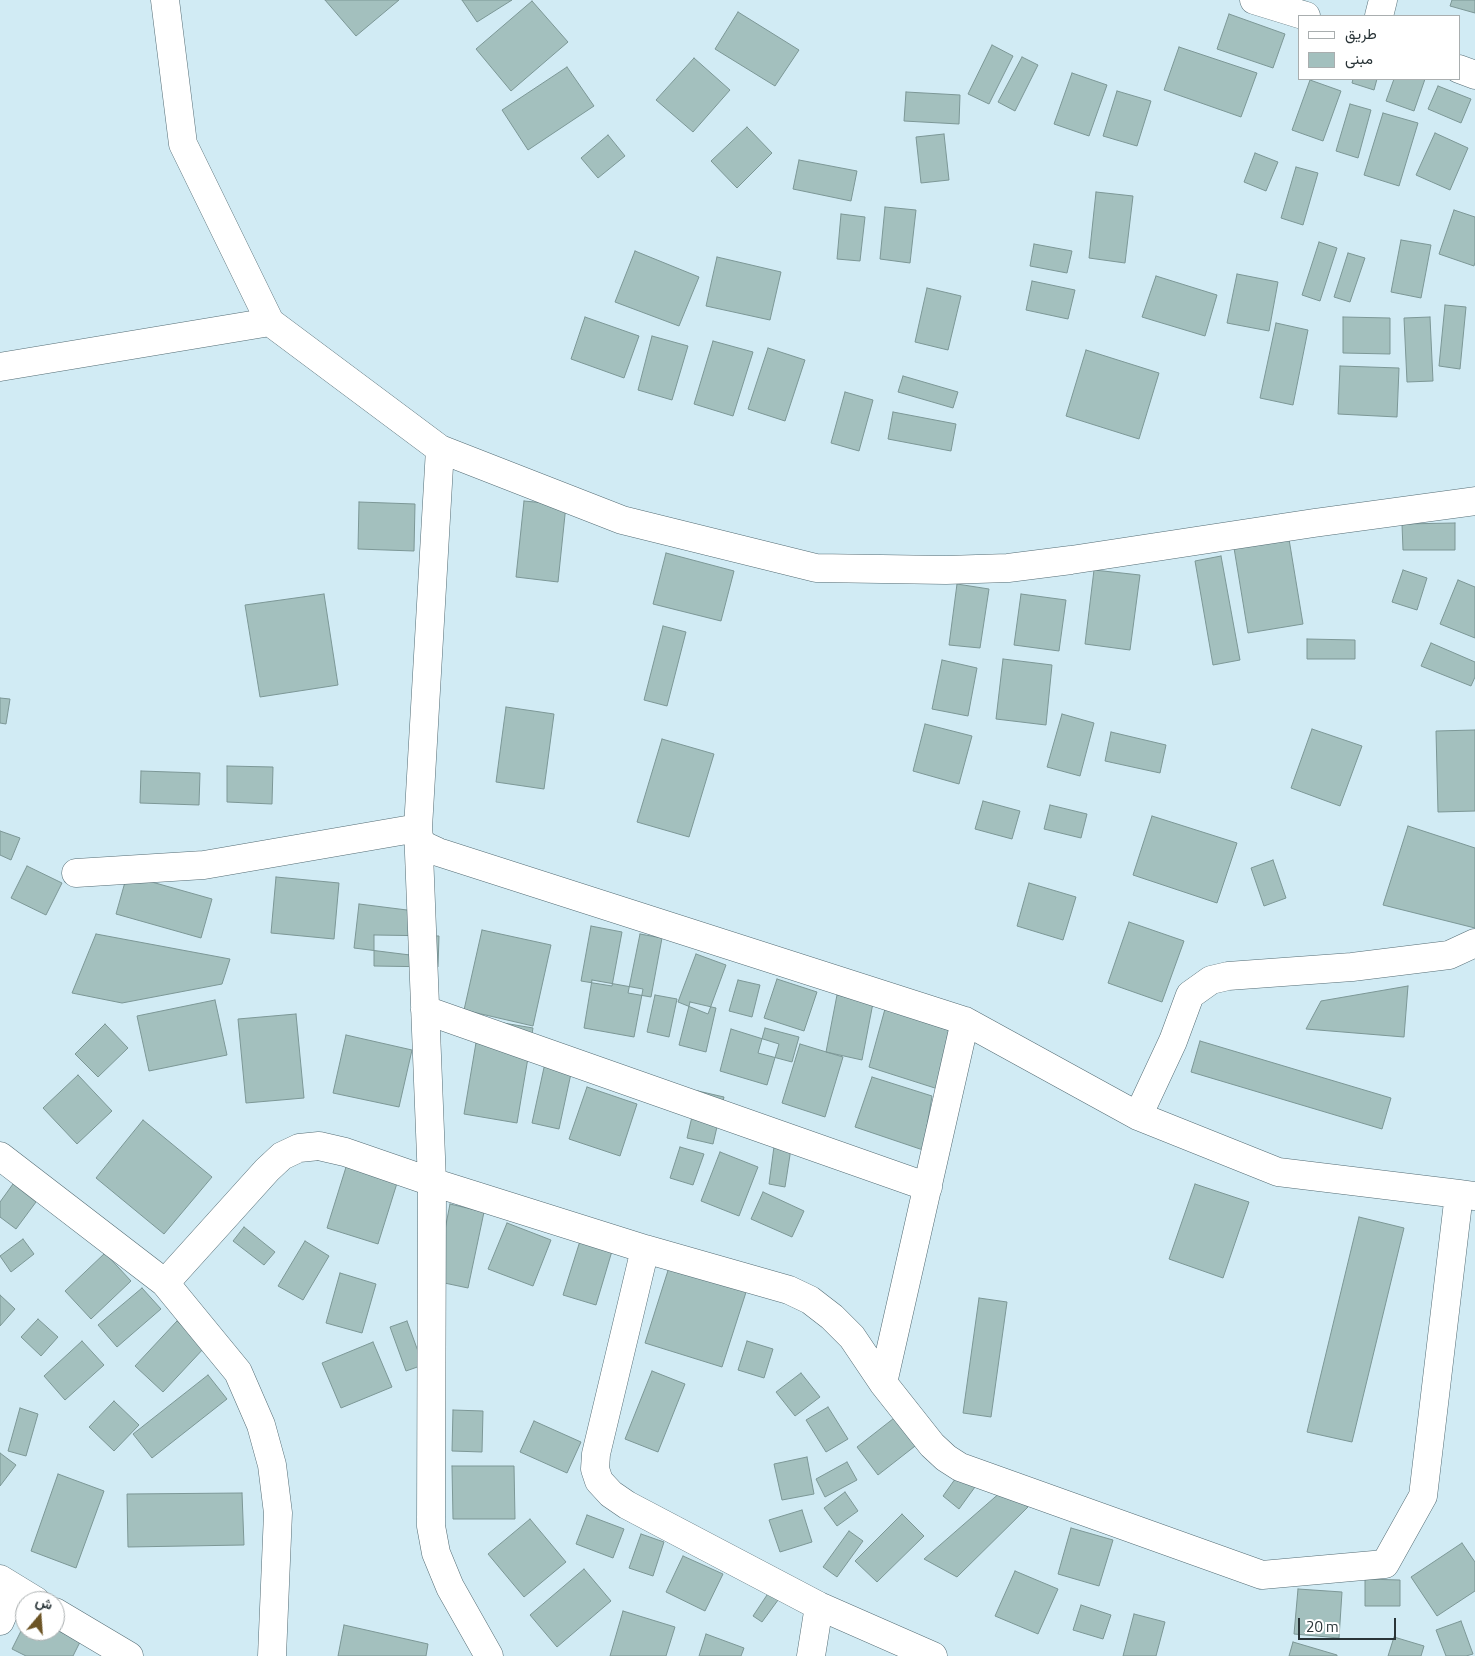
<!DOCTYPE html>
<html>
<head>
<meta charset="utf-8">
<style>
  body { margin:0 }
  #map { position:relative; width:1475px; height:1656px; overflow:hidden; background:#d1ebf4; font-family:"Titillium Web",Vazirmatn,sans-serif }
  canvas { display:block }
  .legend { position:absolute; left:1298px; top:15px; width:162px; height:65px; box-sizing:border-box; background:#fff; border:1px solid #a9aeaf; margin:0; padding:6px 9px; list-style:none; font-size:15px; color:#293437 }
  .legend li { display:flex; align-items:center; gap:10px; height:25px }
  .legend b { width:25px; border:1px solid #a9aeaf }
  .north { position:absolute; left:15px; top:1591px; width:50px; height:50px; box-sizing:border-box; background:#fff; border:1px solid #a9aeaf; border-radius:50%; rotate:18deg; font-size:14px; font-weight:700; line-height:20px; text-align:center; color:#293437 }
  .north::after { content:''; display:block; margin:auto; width:18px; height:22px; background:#6c5425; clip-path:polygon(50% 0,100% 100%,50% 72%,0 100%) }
  .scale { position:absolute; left:1298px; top:1618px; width:98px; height:22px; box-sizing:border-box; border:2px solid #293437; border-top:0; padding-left:6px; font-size:15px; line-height:18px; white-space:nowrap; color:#293437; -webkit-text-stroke:4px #fff; paint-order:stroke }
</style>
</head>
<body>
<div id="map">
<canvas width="1475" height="1656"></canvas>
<ul class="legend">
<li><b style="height:6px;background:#fff"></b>طريق</li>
<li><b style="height:14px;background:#a3c0be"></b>مبنى</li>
</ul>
<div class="north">ش</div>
<div class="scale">20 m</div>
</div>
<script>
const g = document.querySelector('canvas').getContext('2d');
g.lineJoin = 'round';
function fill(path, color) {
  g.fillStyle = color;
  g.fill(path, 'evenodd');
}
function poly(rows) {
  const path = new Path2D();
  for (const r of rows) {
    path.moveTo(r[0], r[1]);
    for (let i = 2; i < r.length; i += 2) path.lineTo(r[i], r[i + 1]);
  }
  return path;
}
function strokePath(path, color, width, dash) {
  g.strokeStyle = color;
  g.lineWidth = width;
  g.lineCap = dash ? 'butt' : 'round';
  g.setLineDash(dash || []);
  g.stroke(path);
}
const building = poly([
  [325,0,399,0,356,36,325,0],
  [462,0,512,0,477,22,462,0],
  [1452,0,1475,0,1475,13,1450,6,1452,0],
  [532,1,568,42,511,91,476,49,532,1],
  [738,12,799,50,775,86,715,49,738,12],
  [1229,14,1285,34,1273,68,1217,49,1229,14],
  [992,45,1013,56,989,104,968,94,992,45],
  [1179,47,1257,73,1241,117,1164,90,1179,47],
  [1022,57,1038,65,1015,111,998,102,1022,57],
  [694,58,730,90,693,132,656,100,694,58],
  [567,67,594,106,528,150,502,110,567,67],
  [1072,73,1107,85,1089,136,1054,124,1072,73],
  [1353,79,1377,79,1374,90,1352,83,1353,79],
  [1394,79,1425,79,1414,111,1386,101,1394,79],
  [1310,80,1341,91,1323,141,1292,130,1310,80],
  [1438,86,1471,99,1461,123,1428,109,1438,86],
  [1117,91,1151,101,1137,146,1103,136,1117,91],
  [906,92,960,95,959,124,904,121,906,92],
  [1350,104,1371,110,1358,158,1336,151,1350,104],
  [1383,113,1418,123,1399,186,1364,175,1383,113],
  [747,127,772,153,737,188,711,161,747,127],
  [1435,133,1468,148,1450,190,1416,175,1435,133],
  [944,134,949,180,921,183,916,137,944,134],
  [608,135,625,156,598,178,581,158,608,135],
  [1255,153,1278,162,1266,191,1244,182,1255,153],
  [799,160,857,171,851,201,793,189,799,160],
  [1296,167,1318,173,1303,225,1281,218,1296,167],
  [1096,192,1133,196,1125,263,1089,258,1096,192],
  [885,207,916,210,910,263,880,259,885,207],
  [1454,210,1475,217,1475,262,1474,266,1439,254,1454,210],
  [841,214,865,217,860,261,837,259,841,214],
  [1401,240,1431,245,1421,298,1391,292,1401,240],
  [1319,242,1337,248,1320,301,1302,295,1319,242],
  [1034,244,1072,251,1067,273,1030,266,1034,244],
  [635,251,699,277,679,326,615,302,635,251],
  [1348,253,1365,258,1350,302,1334,297,1348,253],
  [717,257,781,272,770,320,706,306,717,257],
  [1237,274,1278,282,1269,331,1227,323,1237,274],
  [1156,276,1217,295,1205,336,1142,317,1156,276],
  [1032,281,1075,290,1068,319,1026,310,1032,281],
  [927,288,961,296,948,350,915,342,927,288],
  [1445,305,1466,307,1460,369,1439,366,1445,305],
  [585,317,639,336,624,378,571,359,585,317],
  [1343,317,1390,318,1390,354,1343,353,1343,317],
  [1430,317,1433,381,1407,382,1404,318,1430,317],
  [1276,323,1308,330,1293,405,1260,398,1276,323],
  [652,336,688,346,672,400,638,390,652,336],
  [713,341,753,352,733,416,694,404,713,341],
  [768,348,805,360,785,421,748,409,768,348],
  [1086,350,1159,373,1139,439,1066,416,1086,350],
  [1340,366,1399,368,1397,417,1338,414,1340,366],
  [903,376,958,392,953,408,898,392,903,376],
  [845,392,873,400,859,451,831,443,845,392],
  [893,412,956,424,951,451,888,439,893,412],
  [524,501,566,505,558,582,516,577,524,501],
  [359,502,415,504,414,551,358,549,359,502],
  [1455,523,1455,550,1403,550,1402,524,1455,523],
  [1288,533,1303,624,1248,633,1233,542,1288,533],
  [666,553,734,571,721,621,653,604,666,553],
  [1221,556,1240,660,1213,665,1195,561,1221,556],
  [1094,570,1140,575,1130,650,1085,644,1094,570],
  [1403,570,1427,578,1417,610,1392,602,1403,570],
  [1458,580,1475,587,1475,638,1440,624,1458,580],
  [957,584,989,589,980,648,949,645,957,584],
  [324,594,338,685,260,697,245,605,324,594],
  [1021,594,1066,600,1059,651,1014,645,1021,594],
  [663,626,686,632,667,706,644,700,663,626],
  [1307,639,1355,640,1355,659,1307,659,1307,639],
  [1431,643,1475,662,1475,677,1471,686,1421,666,1431,643],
  [1003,659,1052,665,1046,725,996,719,1003,659],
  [942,660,977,668,968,716,932,709,942,660],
  [0,698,10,699,6,724,0,723,0,698],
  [506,707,554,714,544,789,496,782,506,707],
  [1062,714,1094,723,1080,776,1047,767,1062,714],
  [925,724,972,736,959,784,913,771,925,724],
  [1312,729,1362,746,1340,806,1291,788,1312,729],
  [1475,730,1475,811,1438,812,1436,731,1475,730],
  [1111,732,1166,745,1160,773,1105,761,1111,732],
  [662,739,714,754,689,837,637,822,662,739],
  [227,766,273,767,272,804,227,802,227,766],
  [141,771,200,773,199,805,140,803,141,771],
  [983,801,1020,811,1012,839,975,829,983,801],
  [1050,805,1087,814,1081,838,1044,829,1050,805],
  [1152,816,1237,843,1217,903,1133,875,1152,816],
  [1408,826,1475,848,1475,928,1383,905,1408,826],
  [0,831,20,838,11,860,0,855,0,831],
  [1273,860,1286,898,1264,906,1251,868,1273,860],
  [27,866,62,883,46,915,11,898,27,866],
  [127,875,212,899,201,938,116,914,127,875],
  [276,877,339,883,334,939,271,933,276,877],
  [1029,883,1076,897,1063,940,1017,926,1029,883],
  [359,904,415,911,410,955,354,948,359,904],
  [1129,922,1184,941,1162,1002,1108,983,1129,922],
  [591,926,622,932,612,986,581,981,591,926],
  [482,930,551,945,533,1026,464,1010,482,930],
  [96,934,230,959,222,984,122,1003,72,993,96,934],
  [640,934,662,938,651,997,628,993,640,934],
  [374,935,439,936,438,967,374,966,374,935],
  [696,954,726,965,708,1014,678,1002,696,954],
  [777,979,817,992,804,1031,764,1018,777,979],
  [592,980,643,989,634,1037,584,1028,592,980],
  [738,980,760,985,752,1017,729,1011,738,980],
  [1408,986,1404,1037,1306,1029,1321,1001,1408,986],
  [655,995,677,999,669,1037,647,1032,655,995],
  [837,995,873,1003,862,1060,826,1052,837,995],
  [215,1000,227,1055,149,1071,137,1016,215,1000],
  [690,1002,716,1008,706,1052,679,1045,690,1002],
  [885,1009,954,1032,938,1089,869,1067,885,1009],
  [296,1014,304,1098,246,1103,238,1019,296,1014],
  [480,1019,533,1028,517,1123,464,1114,480,1019],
  [105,1024,128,1048,98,1077,75,1054,105,1024],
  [765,1028,799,1037,792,1062,758,1053,765,1028],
  [731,1029,779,1044,767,1085,720,1071,731,1029],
  [346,1035,412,1050,399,1107,333,1093,346,1035],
  [1200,1041,1391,1098,1382,1129,1191,1072,1200,1041],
  [800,1044,843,1057,825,1117,782,1103,800,1044],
  [548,1049,575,1055,559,1129,532,1123,548,1049],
  [78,1075,112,1111,77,1144,43,1108,78,1075],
  [872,1077,932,1096,923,1150,855,1127,872,1077],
  [587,1087,637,1104,620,1156,569,1139,587,1087],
  [698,1091,724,1097,713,1144,687,1138,698,1091],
  [143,1120,212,1177,164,1234,96,1178,143,1120],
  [775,1139,792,1142,785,1187,769,1184,775,1139],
  [680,1147,704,1154,693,1185,670,1178,680,1147],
  [720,1152,758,1167,739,1216,701,1201,720,1152],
  [347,1164,398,1180,378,1244,327,1228,347,1164],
  [13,1184,36,1202,16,1229,0,1217,0,1202,13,1184],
  [1195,1184,1249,1202,1223,1278,1169,1259,1195,1184],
  [763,1192,804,1211,792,1237,751,1219,763,1192],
  [450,1204,484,1212,468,1288,435,1281,450,1204],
  [1359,1217,1404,1228,1352,1442,1307,1432,1359,1217],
  [507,1223,551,1240,533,1286,488,1269,507,1223],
  [244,1227,275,1252,264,1265,233,1241,244,1227],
  [23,1239,34,1254,11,1272,0,1256,23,1239],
  [305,1241,329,1256,303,1300,278,1286,305,1241],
  [580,1241,612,1251,596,1305,563,1295,580,1241],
  [105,1253,131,1281,91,1319,65,1291,105,1253],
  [671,1261,748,1286,722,1367,645,1343,671,1261],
  [340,1273,376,1284,362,1333,326,1323,340,1273],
  [142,1288,161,1309,117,1347,98,1325,142,1288],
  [0,1295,15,1309,0,1326,0,1295],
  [979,1298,1007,1302,991,1417,963,1413,979,1298],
  [38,1319,58,1337,41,1356,21,1337,38,1319],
  [177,1321,205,1347,163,1392,135,1366,177,1321],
  [407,1321,423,1365,406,1371,390,1327,407,1321],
  [82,1341,104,1365,65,1400,44,1376,82,1341],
  [747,1341,773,1349,764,1378,738,1370,747,1341],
  [373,1342,392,1387,341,1408,322,1363,373,1342],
  [652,1371,685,1384,658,1452,625,1439,652,1371],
  [801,1373,820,1397,795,1416,776,1392,801,1373],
  [208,1375,227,1399,152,1458,133,1434,208,1375],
  [114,1401,139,1425,114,1451,89,1427,114,1401],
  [828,1407,848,1439,826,1452,806,1420,828,1407],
  [20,1408,38,1414,26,1456,8,1451,20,1408],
  [453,1410,483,1411,482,1452,452,1451,453,1410],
  [898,1415,919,1443,878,1475,857,1447,898,1415],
  [534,1421,581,1442,567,1473,520,1452,534,1421],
  [0,1453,16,1465,0,1486,0,1453],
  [807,1457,814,1494,782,1500,774,1464,807,1457],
  [847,1462,857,1480,825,1497,816,1479,847,1462],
  [452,1466,514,1466,515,1519,453,1519,452,1466],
  [58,1474,104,1491,76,1568,31,1551,58,1474],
  [958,1475,975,1487,959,1509,943,1496,958,1475],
  [1002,1491,1028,1507,957,1577,924,1559,1002,1491],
  [845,1492,858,1511,837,1526,824,1508,845,1492],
  [242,1493,244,1545,128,1547,127,1494,242,1493],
  [802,1510,812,1542,780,1552,769,1520,802,1510],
  [902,1514,924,1536,877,1582,855,1561,902,1514],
  [587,1515,624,1529,613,1558,576,1544,587,1515],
  [530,1519,566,1562,524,1597,488,1554,530,1519],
  [1071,1528,1113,1540,1099,1586,1058,1574,1071,1528],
  [849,1531,863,1541,837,1577,823,1567,849,1531],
  [641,1534,664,1542,653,1576,629,1568,641,1534],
  [1462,1543,1475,1562,1475,1591,1437,1616,1411,1577,1462,1543],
  [683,1556,723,1574,705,1611,666,1592,683,1556],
  [584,1569,611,1601,557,1647,530,1615,584,1569],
  [1015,1571,1058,1589,1038,1634,995,1616,1015,1571],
  [1365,1579,1400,1580,1400,1606,1365,1606,1365,1579],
  [771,1589,781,1596,762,1622,753,1616,771,1589],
  [1298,1589,1342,1592,1339,1638,1294,1634,1298,1589],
  [1081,1605,1111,1615,1103,1639,1073,1630,1081,1605],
  [623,1611,675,1627,666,1656,610,1656,623,1611],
  [1134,1614,1165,1622,1156,1656,1123,1656,1134,1614],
  [1461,1621,1473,1654,1466,1656,1446,1656,1436,1630,1461,1621],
  [25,1623,25,1631,55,1631,55,1629,80,1642,73,1656,26,1656,12,1649,25,1623],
  [344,1625,428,1644,426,1656,338,1656,344,1625],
  [706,1634,744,1648,741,1656,699,1656,706,1634],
  [1394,1637,1424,1646,1421,1656,1388,1656,1394,1637],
  [1293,1642,1337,1655,1337,1656,1289,1656,1293,1642]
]);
fill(building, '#a3c0be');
strokePath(building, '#7c9796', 1);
const street = poly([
  [165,0,183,144,270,322,440,449,622,520,816,568,946,570,1008,568,1071,560,1314,523,1475,501],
  [1254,0,1306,16],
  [1379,16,1383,0],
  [1459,69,1475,75],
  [0,367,270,322],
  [440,449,418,828,419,839,425,846,438,852,965,1021],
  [76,873,204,865,418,828,432,1182,645,1249,789,1290,810,1300,832,1317,852,1337,883,1383,932,1445,946,1458,960,1467,1262,1575,1385,1564,1423,1496,1459,1194,1475,1196],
  [425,1010,928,1187],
  [1138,1116,1173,1041,1190,995,1211,980,1228,976,1352,967,1449,955,1475,943],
  [0,1156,165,1283],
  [645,1249,596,1454,595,1469,599,1481,611,1494,627,1505,819,1606,933,1656],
  [883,1383,965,1021,1138,1116,1278,1172,1459,1194],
  [0,1579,36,1601],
  [55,1612,129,1656],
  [0,1621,14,1588],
  [272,1656,278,1513,272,1465,261,1425,238,1372,165,1283,267,1170,282,1156,299,1148,319,1146,345,1152,432,1182,431,1526,436,1553,450,1587,489,1656],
  [811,1656,819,1606]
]);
strokePath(street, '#546c74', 29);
strokePath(street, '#fff', 28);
</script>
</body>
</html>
